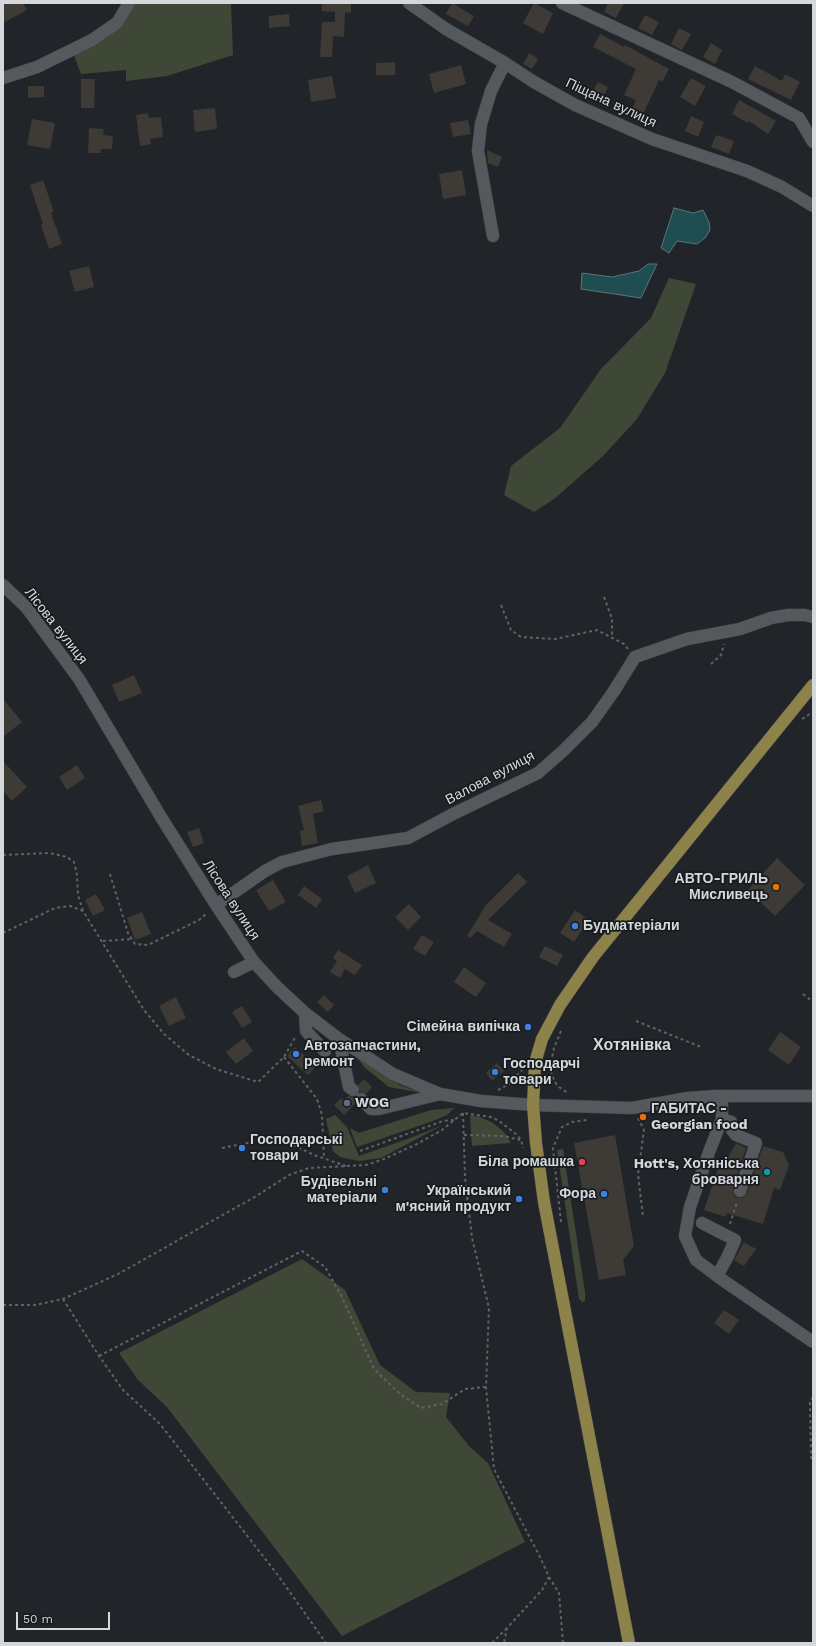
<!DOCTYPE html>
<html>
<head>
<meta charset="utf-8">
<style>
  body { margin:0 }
  #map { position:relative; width:816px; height:1646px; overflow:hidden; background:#212529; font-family:"Work Sans",sans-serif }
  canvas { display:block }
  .frame { position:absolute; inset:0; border:4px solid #d5d8db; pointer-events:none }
  .scale { position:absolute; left:16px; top:1612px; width:94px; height:18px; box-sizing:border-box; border:2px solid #d5d8db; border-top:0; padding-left:5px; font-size:12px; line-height:14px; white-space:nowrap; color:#d5d8db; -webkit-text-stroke:3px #181b20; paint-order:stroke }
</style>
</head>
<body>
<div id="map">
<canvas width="816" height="1646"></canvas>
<div class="frame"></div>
<div class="scale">50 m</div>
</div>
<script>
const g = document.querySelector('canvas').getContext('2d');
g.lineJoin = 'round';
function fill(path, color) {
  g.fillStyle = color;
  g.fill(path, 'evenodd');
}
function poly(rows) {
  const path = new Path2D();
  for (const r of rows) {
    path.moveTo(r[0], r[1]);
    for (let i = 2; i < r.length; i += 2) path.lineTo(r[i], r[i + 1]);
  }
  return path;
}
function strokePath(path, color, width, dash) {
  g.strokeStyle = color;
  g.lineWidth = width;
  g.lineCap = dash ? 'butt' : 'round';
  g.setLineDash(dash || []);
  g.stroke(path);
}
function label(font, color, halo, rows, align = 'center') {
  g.font = font + ' "Work Sans",sans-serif';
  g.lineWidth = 3.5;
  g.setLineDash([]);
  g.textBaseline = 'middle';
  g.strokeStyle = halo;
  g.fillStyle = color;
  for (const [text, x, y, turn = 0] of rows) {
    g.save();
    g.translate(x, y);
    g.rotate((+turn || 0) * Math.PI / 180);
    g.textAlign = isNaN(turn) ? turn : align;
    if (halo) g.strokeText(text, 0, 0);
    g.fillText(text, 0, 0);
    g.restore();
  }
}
fill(poly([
  [132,3,231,3,233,55,167,76,126,81,126,70,81,74,73,53],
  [669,278,696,284,665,373,637,419,603,456,554,499,534,512,504,495,511,466,560,428,601,369,651,318],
  [357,1057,400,1085,422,1093,389,1087,364,1067],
  [454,1108,447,1115,433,1121,357,1147,350,1128,359,1133,431,1110],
  [335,1115,347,1127,359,1156,410,1138,443,1125,381,1158,359,1161,340,1157,333,1151,326,1119],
  [470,1115,480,1117,493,1123,504,1132,511,1143,472,1146],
  [563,1149,585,1292,585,1301,582,1302,579,1299,557,1150],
  [302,1259,345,1290,380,1365,416,1392,450,1393,446,1417,469,1446,488,1463,525,1542,342,1636,167,1407,138,1380,119,1353]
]), '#3f4837');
const water = poly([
  [674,208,693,213,703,210,709,222,710,230,705,238,697,244,677,241,669,253,661,248,674,208],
  [648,264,657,264,641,298,581,289,582,273,612,277,639,271,648,264]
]);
fill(water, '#204d52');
strokePath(water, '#56777b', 1);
fill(poly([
  [3,3,23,3,27,10,3,23],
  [322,3,351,3,351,13,345,12,344,37,333,36,332,57,320,57,322,22,335,22,335,12,322,11],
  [452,3,474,16,468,26,446,14],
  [534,3,553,13,543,34,523,23],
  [608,3,624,3,616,18,604,12],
  [289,14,290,26,269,28,269,16],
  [645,15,659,22,652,35,638,28],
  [679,28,691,34,682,50,671,44],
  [600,34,624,47,625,45,669,69,662,82,659,80,640,121,629,115,636,100,624,95,636,69,593,47],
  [711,43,722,50,715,64,703,57],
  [529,53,538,59,532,69,523,64],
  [395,62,395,75,376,75,376,63],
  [461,65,466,84,434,93,429,74],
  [755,66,782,81,785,74,800,82,791,100,748,79],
  [332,76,336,98,311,102,308,80],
  [691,78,706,86,695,106,680,97],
  [81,79,95,79,94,108,81,108],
  [598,82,608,87,601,102,590,97],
  [28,86,44,86,44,97,28,98],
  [739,100,776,121,768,134,749,121,748,123,732,114],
  [215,108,217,129,195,132,193,110],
  [148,113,149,118,161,117,163,137,150,139,151,144,140,146,136,115],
  [691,116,704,122,698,137,685,131],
  [32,119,55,123,50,149,27,145],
  [468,120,471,134,453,137,450,123],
  [89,128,104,129,103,135,113,136,112,149,101,149,101,153,88,153],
  [716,135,734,141,729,154,711,147],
  [487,150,502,157,498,167,488,163],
  [462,170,466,195,443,199,439,174],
  [43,180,54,212,51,213,62,244,49,249,41,225,43,224,30,185],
  [89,266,94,287,75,292,69,271],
  [134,675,142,693,119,702,112,685],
  [3,699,22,722,3,737],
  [3,761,27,787,12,801,3,791],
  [77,765,85,778,67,790,59,777],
  [321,800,324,811,313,814,318,843,302,846,300,831,304,830,298,806],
  [199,828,204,843,193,847,187,832],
  [777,858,805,885,775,916,748,890],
  [368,865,376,883,355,893,347,876],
  [518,873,527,882,488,920,512,934,504,947,477,931,470,938,467,936,486,905],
  [273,880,286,902,269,911,256,890],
  [304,886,322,899,316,908,298,895],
  [96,894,105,910,93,916,85,900],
  [409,904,421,917,408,930,395,917],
  [575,910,589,920,574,942,560,933],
  [142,912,151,934,135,940,127,918],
  [422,935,434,942,425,956,413,949],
  [545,946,563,955,557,966,539,957],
  [338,950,362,965,355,975,345,969,340,978,330,972,337,961,333,958],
  [464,967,486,983,476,997,454,982],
  [324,995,334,1005,328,1012,317,1002],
  [176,997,186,1018,169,1026,159,1006],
  [242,1006,252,1022,242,1028,232,1012],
  [780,1032,801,1047,789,1065,768,1050],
  [244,1038,253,1051,236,1064,226,1052],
  [295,1047,316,1066,308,1075,287,1056],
  [497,1063,504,1071,492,1081,486,1073],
  [364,1079,372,1087,366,1094,360,1092,358,1085],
  [348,1096,354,1097,355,1104,344,1115,334,1105,341,1098,343,1100],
  [615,1135,634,1246,623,1260,626,1275,599,1280,574,1143],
  [736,1143,746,1148,733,1189,734,1196,737,1198,742,1198,747,1193,763,1146,783,1152,789,1165,780,1190,774,1188,763,1224,727,1213,726,1217,704,1210,720,1163,724,1164],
  [744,1242,756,1249,744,1266,734,1260],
  [724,1310,739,1320,729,1334,714,1323]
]), '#3e3a36');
const minor = poly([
  [409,3,446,29,505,63,534,82,575,105,652,139,747,171,782,187,813,206],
  [562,3,732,82,799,118,813,142],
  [3,78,37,67,92,40,117,23,129,3],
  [493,236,478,151,481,124,491,91,505,63],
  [3,585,26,607,79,679,161,817,216,905,254,962,277,987,305,1013,339,1039,393,1074,440,1094,481,1101,533,1105,632,1108,688,1098,715,1096,813,1096],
  [216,905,265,871,282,862,332,849,408,838,453,814,538,773,564,750,592,722,614,691,635,657,687,639,740,629,771,618,788,615,805,615,813,617],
  [234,972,254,962],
  [305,1013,306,1031,325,1051],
  [339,1039,349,1087,353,1090],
  [722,1096,722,1119,709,1152,690,1207,685,1236,696,1260,724,1281,813,1342],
  [361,1099,371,1109,379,1109,440,1094],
  [722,1119,731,1122,732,1130,736,1135,756,1143,740,1191],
  [702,1223,735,1240,727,1258,717,1276]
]);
const major = poly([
  [629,1643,544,1202,536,1143,533,1105,535,1063,542,1039,560,1005,593,957,813,685]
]);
strokePath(minor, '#404346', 13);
strokePath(major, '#404346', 13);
strokePath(poly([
  [604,597,612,619,612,637],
  [501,605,511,630,521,637,555,639,597,630,624,644,628,649],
  [711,664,721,655,724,644],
  [802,719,813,712],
  [3,855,50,853,67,857,74,862,77,875,78,895,83,911],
  [110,874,128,933,135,944,148,945,199,920,207,913],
  [3,933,55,908,70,906,83,911,144,1010,164,1034,189,1055,216,1069,258,1082,284,1057,296,1036],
  [103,941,132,939],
  [803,994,813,1002],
  [636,1021,701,1047],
  [561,1031,554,1048,550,1068,554,1081,559,1087,568,1093],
  [284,1057,317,1099,322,1115,324,1158],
  [498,1090,509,1084,522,1070],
  [463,1113,465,1177,472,1238,489,1308,486,1387,494,1469,540,1557,549,1577,542,1590,507,1628,504,1643],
  [638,1118,644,1130,638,1174,643,1217],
  [464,1135,504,1136,520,1140],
  [222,1148,258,1141,291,1144,314,1155,346,1166],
  [360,1151,443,1121,454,1120],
  [561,1222,553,1148,562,1127,572,1122,587,1120],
  [730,1224,737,1202],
  [63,1299,99,1356,123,1390,160,1424,277,1574,326,1643],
  [3,1305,35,1305,63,1299,120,1273,258,1195,289,1175,309,1168,366,1165,384,1159,415,1145,442,1130,463,1113,491,1117,499,1121,516,1134,521,1140,523,1148],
  [99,1356,302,1251,325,1267,342,1297,374,1369,400,1394,421,1408,442,1404,465,1389,486,1387],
  [813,1397,810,1402,811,1458,813,1460],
  [549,1577,559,1593,563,1643],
  [492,1643,506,1629]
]), '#5f6266', 2, [3, 3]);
strokePath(minor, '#55595e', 12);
strokePath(major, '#8d824a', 12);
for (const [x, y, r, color] of [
  [776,887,4,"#e8710a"],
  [575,926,4,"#3f7fe0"],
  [528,1027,4,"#3f7fe0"],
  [296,1054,4,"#3f7fe0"],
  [495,1072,4,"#3f7fe0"],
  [347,1103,4,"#5c6f8a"],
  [643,1117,4,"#e8710a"],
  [242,1148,4,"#3f7fe0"],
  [582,1162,4,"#e0444e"],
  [767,1172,4,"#0f9aa8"],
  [385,1190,4,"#3f7fe0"],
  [604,1194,4,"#3f7fe0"],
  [519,1199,4,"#3f7fe0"]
]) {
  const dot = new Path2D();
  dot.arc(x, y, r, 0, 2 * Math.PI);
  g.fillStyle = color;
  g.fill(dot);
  strokePath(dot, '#181b20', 1.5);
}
label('14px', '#d5d8db', '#181b20', [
  ["Піщана вулиця",611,103,25],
  ["Лісова вулиця",56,626,52],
  ["Валова вулиця",490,778,-28],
  ["Лісова вулиця",231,900,57]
]);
label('bold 14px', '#d5d8db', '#181b20', [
  ["АВТО-ГРИЛЬ",768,879],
  ["Мисливець",768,895],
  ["Будматеріали",583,926,"left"],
  ["Сімейна випічка",520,1027],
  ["Автозапчастини,",304,1046,"left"],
  ["ремонт",304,1062,"left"],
  ["Господарчі",503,1064,"left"],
  ["товари",503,1080,"left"],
  ["WOG",355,1103,"left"],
  ["ГАБИТАС -",651,1109,"left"],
  ["Georgian food",651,1125,"left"],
  ["Господарські",250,1140,"left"],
  ["товари",250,1156,"left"],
  ["Біла ромашка",574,1162],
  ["Hott's, Хотяніська",759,1164],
  ["броварня",759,1180],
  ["Будівельні",377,1182],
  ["матеріали",377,1198],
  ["Український",511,1191],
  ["м'ясний продукт",511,1207],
  ["Фора",596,1194]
], 'right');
label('bold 16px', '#d5d8db', '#181b20', [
  ["Хотянівка",632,1045]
]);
</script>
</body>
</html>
